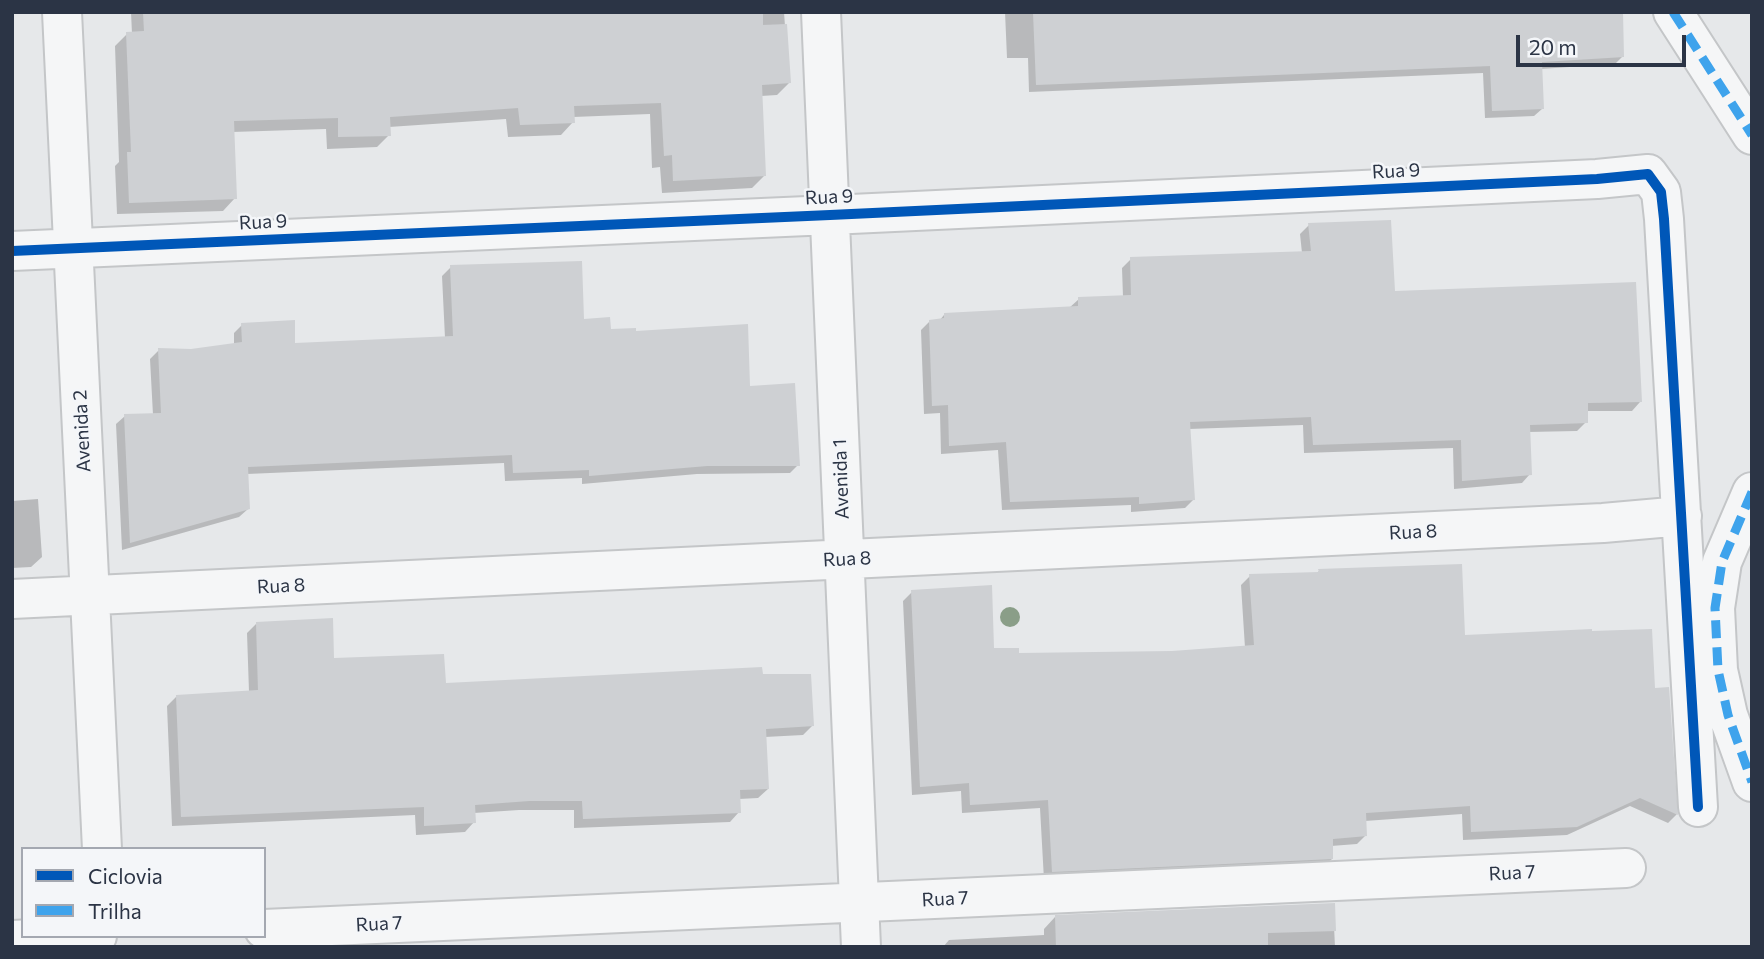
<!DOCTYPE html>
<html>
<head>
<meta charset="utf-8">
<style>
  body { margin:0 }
  #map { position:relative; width:1764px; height:959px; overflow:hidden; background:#e6e8ea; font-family:Commissioner,sans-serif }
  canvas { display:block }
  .frame { position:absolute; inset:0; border:14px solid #2b3445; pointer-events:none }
  .legend { position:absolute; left:21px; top:847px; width:245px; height:91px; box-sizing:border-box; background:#f4f6f9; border:2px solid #a4a8b1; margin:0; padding:9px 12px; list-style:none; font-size:21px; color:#2b3445 }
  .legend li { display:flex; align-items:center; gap:14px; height:35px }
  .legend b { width:35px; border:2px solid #a4a8b1 }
  .scale { position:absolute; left:1516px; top:35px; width:170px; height:32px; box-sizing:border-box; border:4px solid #2b3445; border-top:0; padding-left:9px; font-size:21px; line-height:24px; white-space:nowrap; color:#2b3445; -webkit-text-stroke:5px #f4f6f9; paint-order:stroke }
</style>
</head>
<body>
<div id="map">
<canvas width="1764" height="959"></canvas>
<div class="frame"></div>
<ul class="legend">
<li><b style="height:9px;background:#0057b8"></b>Ciclovia</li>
<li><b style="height:9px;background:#3ea3ec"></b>Trilha</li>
</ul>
<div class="scale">20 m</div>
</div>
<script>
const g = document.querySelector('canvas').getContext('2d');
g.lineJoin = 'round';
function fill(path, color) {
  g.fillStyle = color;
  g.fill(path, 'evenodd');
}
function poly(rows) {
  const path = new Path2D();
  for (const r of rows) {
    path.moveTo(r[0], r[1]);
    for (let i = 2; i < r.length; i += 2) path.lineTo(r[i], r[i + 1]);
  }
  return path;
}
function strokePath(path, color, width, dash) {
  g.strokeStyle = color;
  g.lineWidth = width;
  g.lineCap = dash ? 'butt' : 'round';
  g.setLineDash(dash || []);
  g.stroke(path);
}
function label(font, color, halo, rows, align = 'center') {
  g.font = font + ' Commissioner,sans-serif';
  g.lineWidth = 5;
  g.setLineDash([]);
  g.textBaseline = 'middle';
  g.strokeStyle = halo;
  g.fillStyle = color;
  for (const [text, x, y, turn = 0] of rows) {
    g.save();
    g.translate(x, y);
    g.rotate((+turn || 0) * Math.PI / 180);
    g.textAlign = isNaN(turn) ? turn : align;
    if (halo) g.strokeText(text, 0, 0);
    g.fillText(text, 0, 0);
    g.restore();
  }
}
fill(poly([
  [131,12,784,12,789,83,777,95,761,96,764,176,752,188,662,193,660,167,652,168,650,114,573,117,573,122,561,135,508,137,506,119,389,127,389,135,377,147,327,149,326,129,232,132,235,198,223,211,117,214,115,166,119,162,115,46,127,34,132,34],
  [1005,12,1622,12,1623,56,1615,64,1540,69,1542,109,1534,116,1485,118,1483,73,1029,92,1028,58,1007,58],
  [1309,225,1393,293,1640,402,1632,411,1586,411,1586,422,1577,431,1528,432,1530,474,1522,483,1454,489,1453,448,1304,453,1303,425,1189,429,1194,499,1185,508,1131,512,1131,505,1002,510,998,450,941,454,940,413,924,414,921,330,930,321,939,321,944,315,1069,308,1079,299,1123,297,1122,268,1131,259,1302,253,1300,234],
  [451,267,610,331,635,332,748,388,798,465,790,473,697,474,582,484,582,478,505,481,504,463,247,474,248,509,239,517,122,550,116,424,125,416,153,415,150,359,159,350,191,351,234,345,234,333,242,325,294,345,445,338,442,276],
  [38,499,42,557,31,567,12,568,12,501],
  [1319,571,1463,637,1653,690,1668,689,1677,814,1668,823,1630,806,1567,835,1463,840,1462,814,1365,821,1365,836,1357,844,1331,846,1332,859,1323,867,1044,880,1040,808,962,813,961,791,912,795,903,601,912,592,992,650,1018,655,1172,652,1245,648,1241,585,1250,576,1317,573],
  [256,624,333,660,444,685,761,676,812,726,803,735,765,737,768,789,758,798,739,799,739,812,730,822,574,828,574,810,519,810,474,813,474,822,465,832,416,835,415,815,172,826,167,706,176,697,249,692,247,633],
  [1333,905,1335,947,943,947,949,940,1044,935,1044,929,1055,917]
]), '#0003');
fill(poly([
  [143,12,763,12,763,25,787,24,791,83,762,85,766,176,673,181,672,155,664,156,661,103,574,106,575,123,520,125,518,108,390,117,391,136,338,137,338,118,234,121,237,199,129,203,127,152,131,152,126,32,144,31],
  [1033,12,1623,12,1624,57,1542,62,1544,109,1492,111,1490,66,1036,85],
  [1391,220,1395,291,1636,282,1642,402,1588,403,1588,423,1530,425,1532,475,1462,481,1461,440,1313,445,1311,417,1190,422,1195,500,1139,504,1139,497,1010,502,1006,442,949,446,948,405,932,406,929,320,944,318,944,313,1078,306,1078,297,1131,295,1130,257,1311,251,1308,223],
  [582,261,584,319,610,317,611,329,636,328,636,331,748,324,750,386,795,383,800,466,707,466,589,476,589,470,513,473,512,455,248,467,250,509,130,543,124,414,161,413,158,348,191,349,242,342,241,323,295,320,295,343,453,336,450,265],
  [1462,564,1465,635,1592,629,1592,631,1652,629,1655,688,1669,687,1678,815,1640,798,1577,827,1471,832,1470,806,1366,813,1367,836,1333,839,1333,859,1052,872,1048,800,970,805,969,783,920,787,911,590,992,585,994,648,1019,648,1019,653,1172,651,1254,645,1249,574,1319,572,1318,569],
  [333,618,334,658,444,654,446,683,762,667,763,674,811,674,814,726,766,729,769,789,740,790,741,813,583,819,582,801,529,801,475,805,476,823,424,826,424,807,181,817,176,695,258,690,256,622],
  [1335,903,1336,931,1268,933,1268,947,1056,947,1055,915]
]), '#ced0d3');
const street = poly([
  [62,12,102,849],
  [821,12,861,947],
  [1673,12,1752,135],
  [12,251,830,215,1597,179,1648,174,1661,192,1664,219,1698,807],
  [1752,492,1722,562,1715,608,1718,670,1728,715,1752,782],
  [12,599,1603,523,1682,516],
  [264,929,1626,868],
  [12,940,97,936]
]);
strokePath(street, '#c4c6c8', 42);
strokePath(street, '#f5f6f7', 38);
strokePath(poly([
  [1673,12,1752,135],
  [1752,492,1722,562,1715,608,1718,670,1728,715,1752,782]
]), '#3ea3ec', 9, [18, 9]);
strokePath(poly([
  [12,251,830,215,1597,179,1648,174,1661,192,1664,219,1698,807]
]), '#0057b8', 10);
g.fillStyle = '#8a9e88';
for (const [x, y] of [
  [1010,617]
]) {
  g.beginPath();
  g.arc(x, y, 10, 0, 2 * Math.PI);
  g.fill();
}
label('19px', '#2b3445', '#f4f6f9', [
  ["Rua 9",1396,171,-3],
  ["Rua 9",829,197,-3],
  ["Rua 9",263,222,-3],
  ["Avenida 2",82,431,-93],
  ["Avenida 1",841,479,-92],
  ["Rua 8",1413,532,-3],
  ["Rua 8",847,559,-3],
  ["Rua 8",281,586,-3],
  ["Rua 7",1512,873,-3],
  ["Rua 7",945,899,-3],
  ["Rua 7",379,924,-3]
]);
</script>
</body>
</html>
